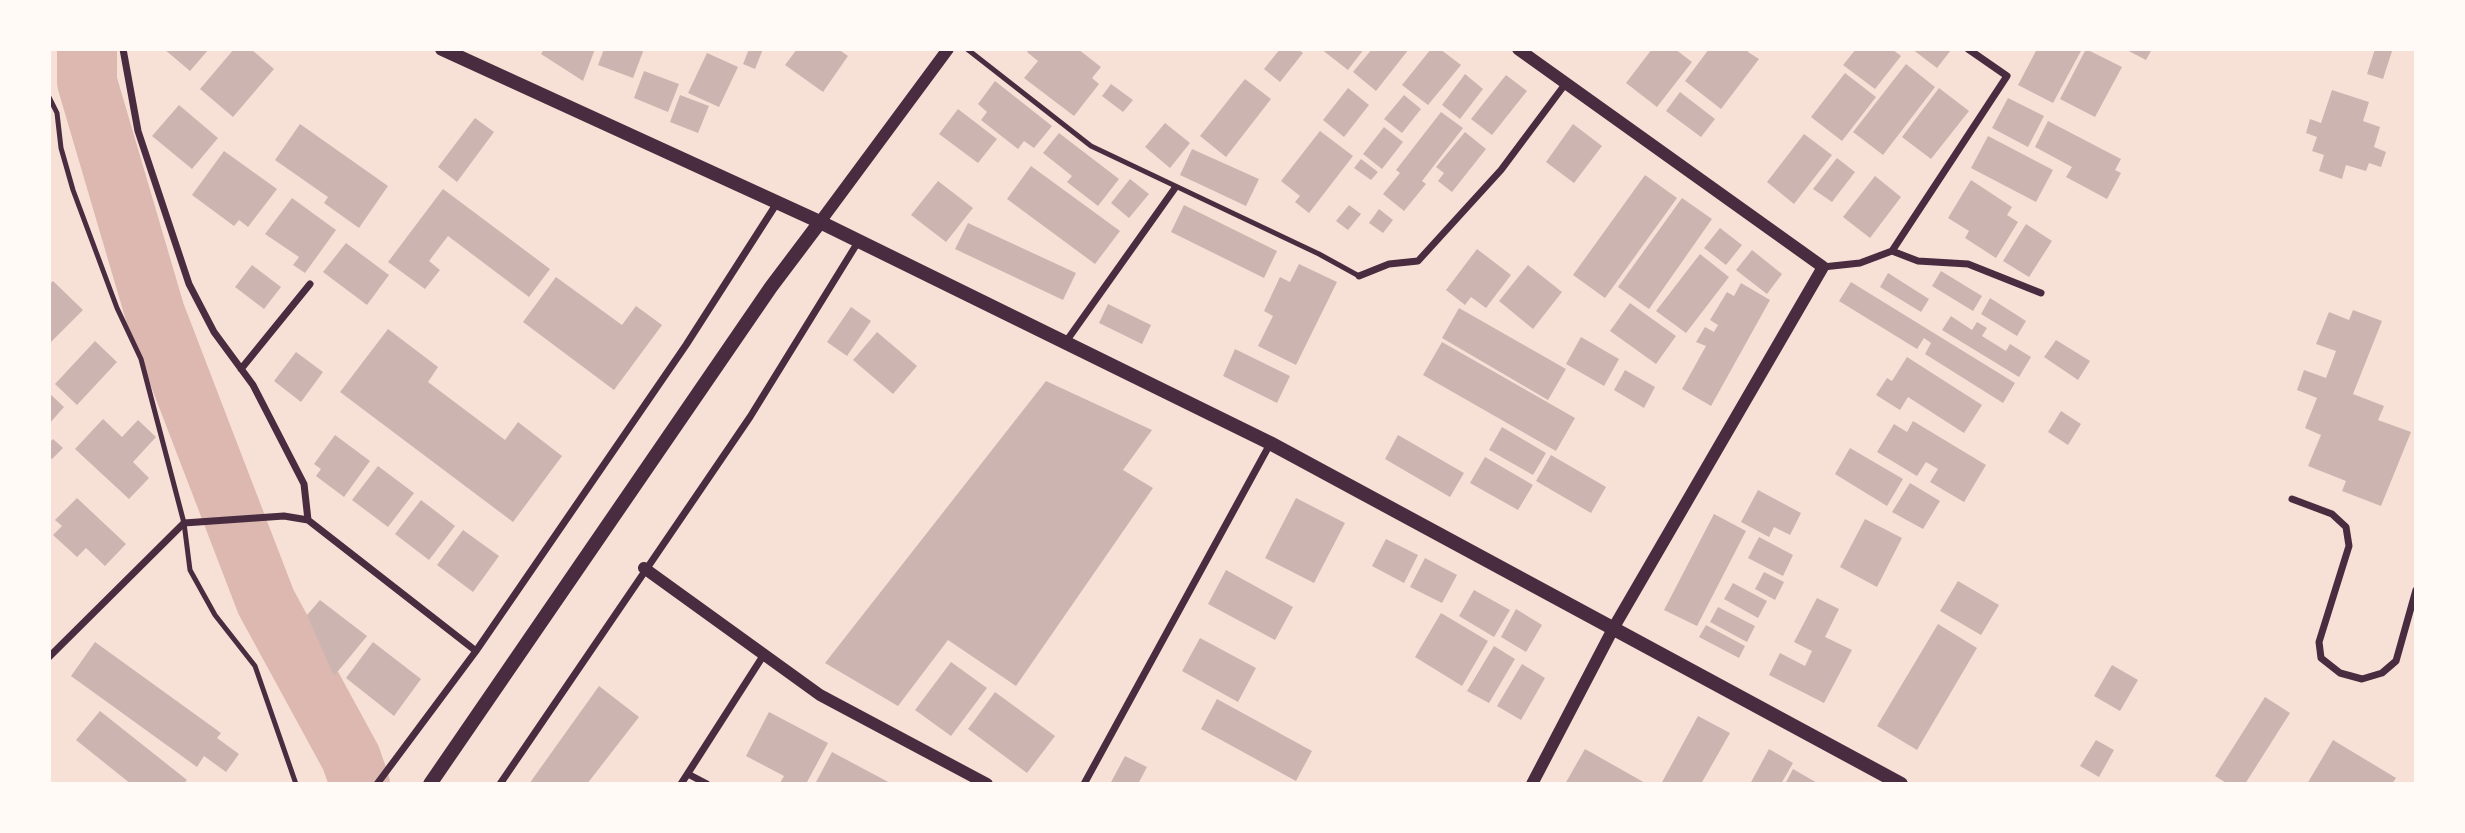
<!DOCTYPE html>
<html>
<head>
<meta charset="utf-8">
<style>
  body { margin:0 }
  #map { position:relative; width:2465px; height:833px; overflow:hidden; background:#f7e1d7; font-family:"Roboto Condensed",sans-serif }
  canvas { display:block }
  .frame { position:absolute; inset:0; border:51px solid #fffaf5; pointer-events:none }
</style>
</head>
<body>
<div id="map">
<canvas width="2465" height="833"></canvas>
<div class="frame"></div>
</div>
<script>
const g = document.querySelector('canvas').getContext('2d');
g.lineJoin = 'round';
function poly(rows) {
  const path = new Path2D();
  for (const r of rows) {
    path.moveTo(r[0], r[1]);
    for (let i = 2; i < r.length; i += 2) path.lineTo(r[i], r[i + 1]);
  }
  return path;
}
function strokePath(path, color, width, dash) {
  g.strokeStyle = color;
  g.lineWidth = width;
  g.lineCap = dash ? 'butt' : 'round';
  g.setLineDash(dash || []);
  g.stroke(path);
}
function fill(path, color) {
  g.fillStyle = color;
  g.fill(path, 'evenodd');
}
strokePath(poly([
  [87,49,87,82,155,313,266,602,351,758,360,784]
]), '#dcb8b0', 60);
fill(poly([
  [164,49,209,49,190,71],
  [234,49,251,49,274,69,233,117,200,89],
  [544,49,595,49,583,81,541,54],
  [604,49,644,49,633,78,598,65],
  [749,49,763,49,755,69,743,64],
  [797,49,838,49,848,56,823,92,785,65],
  [1030,49,1078,49,1101,67,1092,78,1099,84,1074,116,1024,78,1038,61,1027,52],
  [1280,49,1298,49,1303,53,1280,82,1264,69],
  [1321,49,1364,49,1348,70],
  [1372,49,1409,49,1376,91,1353,72],
  [1431,49,1440,49,1461,65,1428,105,1402,85],
  [1652,49,1675,49,1692,62,1657,107,1626,83],
  [1709,49,1750,49,1748,52,1759,59,1721,109,1685,81],
  [1856,49,1892,49,1901,56,1875,89,1843,65],
  [1912,49,1950,49,1951,50,1937,68],
  [2037,49,2082,49,2053,103,2018,85],
  [2086,49,2122,67,2095,117,2060,99],
  [2125,49,2152,49,2146,60],
  [2375,49,2392,51,2383,79,2367,74],
  [707,53,738,67,719,107,688,93],
  [1906,64,1935,87,1883,155,1853,132],
  [644,71,679,84,668,112,634,98],
  [1845,73,1876,97,1842,141,1811,117],
  [1465,74,1483,89,1460,119,1442,105],
  [1506,75,1527,91,1492,135,1471,119],
  [1245,79,1271,99,1226,157,1200,136],
  [995,81,1052,126,1034,148,1024,141,1018,149,981,120,987,112,978,104],
  [1111,84,1133,100,1123,112,1102,96],
  [1348,88,1369,105,1344,137,1323,120],
  [1939,88,1969,111,1931,159,1902,137],
  [2332,90,2369,102,2363,121,2380,127,2374,147,2386,152,2381,167,2369,163,2366,171,2346,165,2342,179,2319,171,2324,155,2312,151,2317,137,2306,133,2310,119,2321,123],
  [1680,92,1715,119,1701,137,1666,111],
  [680,95,709,106,698,133,670,122],
  [1404,95,1421,109,1402,133,1384,119],
  [2008,98,2044,116,2028,147,1992,128],
  [179,105,218,138,192,169,152,136],
  [958,109,997,139,978,163,939,134],
  [1441,112,1463,128,1422,181,1426,184,1404,211,1383,194,1400,173,1396,170],
  [475,118,494,132,457,182,438,167],
  [2048,121,2121,159,2115,170,2121,173,2107,199,2066,177,2072,167,2035,147],
  [1165,123,1190,143,1170,168,1145,147],
  [300,124,388,186,359,228,324,203,328,197,275,160],
  [1573,124,1602,146,1574,183,1546,162],
  [1384,127,1403,142,1382,169,1363,154],
  [1320,131,1353,156,1309,213,1295,202,1300,196,1281,181],
  [1465,132,1486,149,1452,192,1438,181,1444,173,1436,167],
  [1059,133,1119,179,1098,206,1067,182,1072,176,1043,153],
  [1804,134,1832,155,1794,204,1767,182],
  [1988,136,2053,170,2036,202,1971,168],
  [1192,149,1259,179,1246,206,1180,175],
  [224,151,277,189,248,227,239,220,234,226,192,195],
  [1837,158,1855,172,1832,202,1813,189],
  [1361,159,1378,172,1371,180,1354,168],
  [1031,166,1120,231,1095,264,1007,199],
  [1645,175,1677,198,1605,298,1573,275],
  [1875,176,1901,197,1870,238,1843,217],
  [1130,179,1149,194,1129,218,1111,203],
  [1971,180,2012,207,2007,215,2018,222,1996,258,1965,238,1969,231,1948,218],
  [938,181,973,208,946,242,911,215],
  [443,189,550,269,529,297,448,236,429,261,440,270,425,289,388,262],
  [292,198,336,230,305,273,293,265,299,257,265,234],
  [1682,198,1712,219,1649,309,1618,287],
  [1184,205,1277,251,1264,278,1171,232],
  [1349,205,1361,214,1348,230,1336,221],
  [1379,209,1393,220,1383,233,1369,223],
  [968,223,1076,273,1063,300,955,249],
  [2026,224,2052,241,2029,277,2003,261],
  [1720,228,1742,245,1726,265,1704,248],
  [346,243,389,275,367,305,323,272],
  [1477,249,1511,275,1486,308,1471,297,1465,305,1446,290],
  [1752,250,1782,274,1767,294,1736,270],
  [1700,254,1729,277,1686,333,1656,311],
  [1299,264,1337,282,1296,365,1258,346,1273,316,1264,311,1280,277,1290,282],
  [252,265,281,287,264,309,235,287],
  [1528,265,1562,292,1533,329,1499,301],
  [1941,271,1982,296,1973,311,1932,286],
  [1888,273,1929,299,1921,312,1880,287],
  [556,277,622,325,636,306,662,325,614,390,523,322],
  [53,281,83,310,49,344,49,285],
  [1851,282,2015,383,2003,403,1925,354,1931,343,1924,338,1917,349,1839,301],
  [1741,283,1770,300,1711,406,1682,389,1706,346,1696,342,1705,327,1714,332,1718,325,1710,320,1727,292,1734,296],
  [1990,298,2026,321,2017,336,1981,314],
  [1630,303,1676,336,1656,364,1610,331],
  [1108,304,1151,325,1142,344,1099,323],
  [851,307,871,321,847,356,827,342],
  [1459,308,1566,369,1548,400,1442,338],
  [2353,310,2382,321,2353,394,2384,406,2378,420,2411,432,2381,506,2342,491,2346,481,2308,466,2321,435,2305,428,2317,398,2297,390,2304,370,2326,378,2336,351,2316,344,2329,312,2349,320],
  [1951,316,1972,330,1977,322,1987,328,1982,336,2006,351,2010,344,2031,357,2019,377,1942,330],
  [388,329,438,367,428,382,505,440,518,422,562,456,513,522,340,392],
  [877,332,917,366,893,394,853,360],
  [1581,337,1619,359,1604,386,1566,364],
  [2056,340,2090,361,2078,380,2044,357],
  [95,341,117,362,77,405,55,384],
  [1442,342,1575,418,1556,451,1423,375],
  [1235,349,1290,376,1277,403,1223,376],
  [296,352,323,372,301,402,274,381],
  [1907,357,1982,405,1964,433,1908,397,1900,410,1876,395,1887,378,1892,381],
  [1625,370,1655,387,1644,408,1614,390],
  [1046,381,1152,430,1123,470,1153,488,1016,686,948,640,898,706,825,663],
  [49,393,64,407,49,424],
  [2061,411,2081,424,2068,445,2048,432],
  [103,419,122,437,138,420,156,437,133,462,149,478,129,499,75,449],
  [1913,421,1986,465,1964,502,1930,482,1938,469,1926,462,1917,476,1877,452,1894,424,1907,432],
  [1502,427,1546,453,1533,475,1489,450],
  [335,435,370,461,344,497,316,476,321,469,314,464],
  [1398,435,1464,473,1450,497,1385,459],
  [53,439,63,448,52,459,49,456,49,443],
  [1850,448,1903,479,1887,506,1835,474],
  [1551,455,1606,487,1591,513,1536,481],
  [1485,457,1533,485,1518,510,1470,483],
  [378,466,414,493,388,527,352,500],
  [1910,483,1940,501,1923,529,1892,512],
  [1758,490,1801,513,1790,535,1774,527,1769,537,1741,522],
  [77,498,126,544,105,566,86,548,77,557,53,535,62,526,55,520],
  [1296,498,1345,523,1314,583,1265,558],
  [421,500,455,526,429,560,395,534],
  [1714,514,1746,531,1697,626,1664,610],
  [1865,519,1902,538,1877,587,1840,567],
  [463,530,499,556,473,592,437,565],
  [1759,537,1793,555,1783,576,1748,558],
  [1386,539,1418,555,1404,583,1372,566],
  [1425,558,1457,575,1442,603,1410,587],
  [1226,570,1293,607,1275,640,1208,604],
  [1764,572,1784,582,1775,600,1755,589],
  [1958,581,1999,605,1981,635,1940,611],
  [1733,583,1767,601,1758,618,1724,599],
  [1474,590,1510,610,1494,637,1459,616],
  [1817,598,1839,609,1825,637,1852,650,1824,703,1769,675,1780,653,1805,666,1812,651,1794,642],
  [320,600,367,636,334,676,307,615],
  [1718,607,1755,626,1747,642,1710,622],
  [1516,609,1542,625,1526,652,1501,637],
  [1441,613,1488,641,1462,686,1415,657],
  [1938,624,1977,648,1917,750,1877,726],
  [1706,625,1745,646,1739,658,1699,637],
  [1200,638,1256,668,1238,702,1182,671],
  [95,642,221,733,217,738,239,754,226,772,204,756,197,767,71,676],
  [373,642,421,679,394,716,346,678],
  [1494,646,1515,659,1489,703,1467,691],
  [951,662,987,688,951,736,915,710],
  [1522,664,1545,678,1521,720,1497,706],
  [2112,665,2138,680,2120,711,2094,696],
  [599,686,639,717,587,784,529,784],
  [995,692,1055,736,1027,773,968,729],
  [2265,697,2290,713,2245,784,2228,784,2215,776],
  [1217,699,1312,751,1296,781,1201,729],
  [100,711,187,780,184,784,131,784,76,740],
  [769,712,828,743,806,784,783,784,780,783,784,776,746,756],
  [1698,716,1730,733,1701,784,1661,784],
  [2096,740,2114,750,2099,777,2080,766],
  [2333,740,2396,778,2392,784,2307,784],
  [1585,749,1647,784,1565,784],
  [1769,749,1793,763,1781,784,1750,784],
  [832,752,892,784,815,784],
  [1125,756,1147,767,1138,784,1110,784],
  [1793,769,1819,784,1785,784]
]), '#ccb4b1');
strokePath(poly([
  [967,49,1091,146,1319,254,1359,276],
  [49,97,57,113,61,148,73,190,117,308,141,359,184,523,190,570,215,615,255,666,296,784]
]), '#4a2c40', 5);
strokePath(poly([
  [123,49,138,131,189,284,214,332,253,385,304,484,308,520],
  [1892,251,2007,76,1968,49],
  [1823,267,1860,263,1892,251,1918,261,1968,264,2041,293],
  [1359,276,1389,264,1418,261,1501,170,1566,83],
  [1065,343,1175,188],
  [241,369,310,284],
  [2292,499,2332,514,2346,527,2349,546,2319,642,2321,658,2340,673,2362,679,2382,673,2396,661,2416,590],
  [49,657,184,523,284,516,308,520,476,651],
  [688,774,707,784],
  [377,784,476,651,686,345,777,203],
  [500,784,750,417,858,242],
  [681,784,763,656],
  [1084,784,1270,444]
]), '#4a2c40', 7);
strokePath(poly([
  [1518,49,1823,267,1614,627,1532,784],
  [820,222,948,49],
  [644,568,820,695,987,784]
]), '#4a2c40', 12);
strokePath(poly([
  [442,49,820,222,1270,443,1901,784],
  [430,784,771,287,820,222]
]), '#4a2c40', 14);
</script>
</body>
</html>
